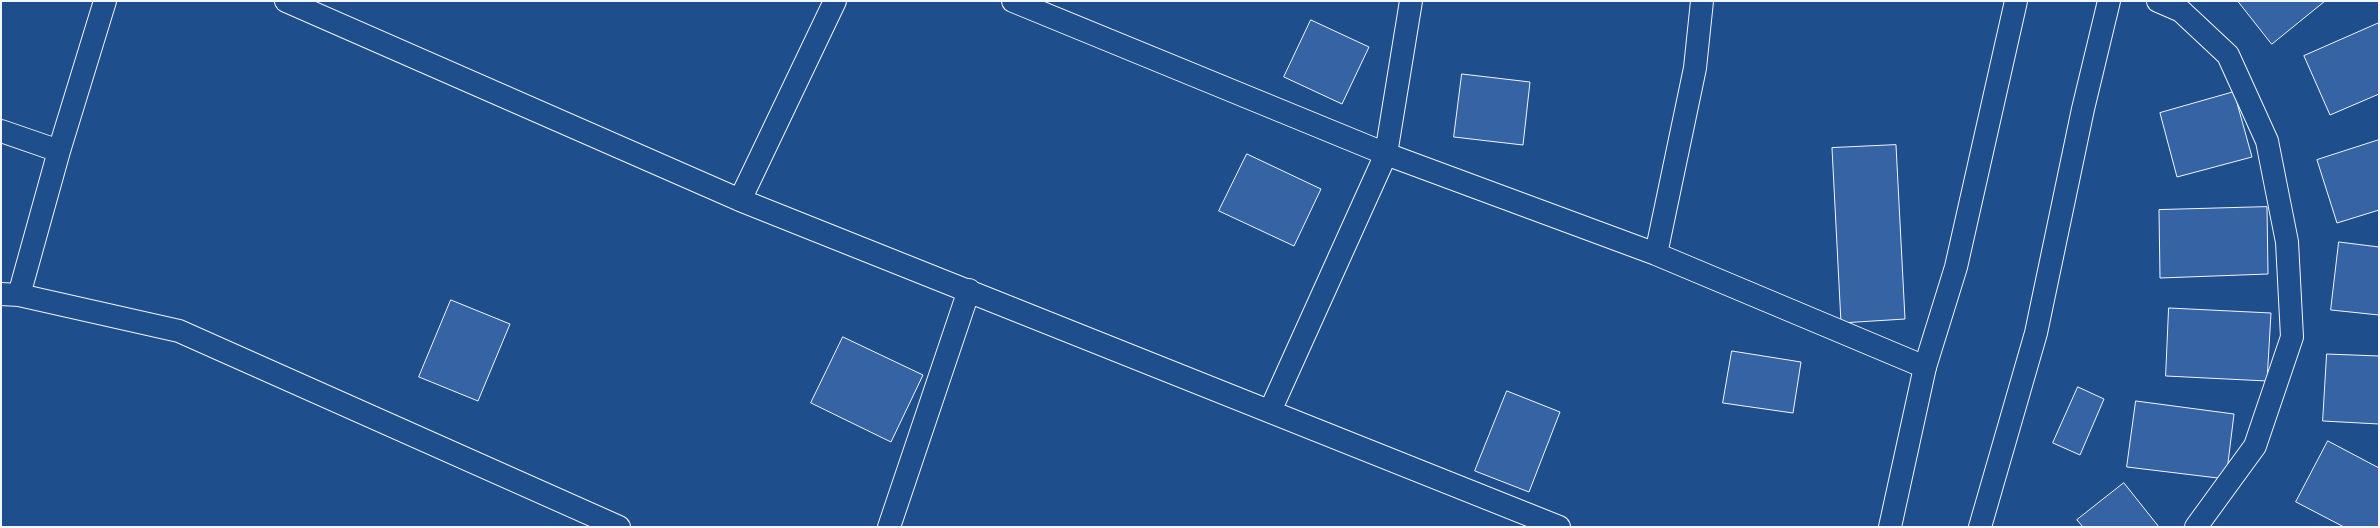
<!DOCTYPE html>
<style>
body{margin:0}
#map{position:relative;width:2380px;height:528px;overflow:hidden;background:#1f4e8c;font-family:Overpass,sans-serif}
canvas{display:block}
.frame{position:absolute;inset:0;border:2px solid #f2f6ff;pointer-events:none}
</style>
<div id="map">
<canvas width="2380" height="528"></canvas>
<div class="frame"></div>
</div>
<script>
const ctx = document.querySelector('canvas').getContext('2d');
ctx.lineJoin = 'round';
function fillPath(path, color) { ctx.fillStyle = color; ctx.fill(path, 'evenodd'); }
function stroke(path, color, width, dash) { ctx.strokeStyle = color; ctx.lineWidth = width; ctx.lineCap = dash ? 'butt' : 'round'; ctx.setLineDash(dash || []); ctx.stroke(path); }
const building = new Path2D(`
 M 2238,1 L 2325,1 L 2272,44 Z
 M 1311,20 L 1369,47 L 1342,104 L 1284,77 Z
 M 2379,23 L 2379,94 L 2330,115 L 2304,56 Z
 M 1462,74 L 1530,82 L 1523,145 L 1454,137 Z
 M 2234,92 L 2252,157 L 2177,177 L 2160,113 Z
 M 2379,140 L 2379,210 L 2337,223 L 2317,160 Z
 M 1896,145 L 1905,319 L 1841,323 L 1832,148 Z
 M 1247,154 L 1321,189 L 1294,246 L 1219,211 Z
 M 2267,207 L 2268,274 L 2160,278 L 2159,210 Z
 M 2339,242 L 2379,247 L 2379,315 L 2331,310 Z
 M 451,300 L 510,324 L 478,401 L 419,377 Z
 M 2169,308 L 2271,313 L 2267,381 L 2166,376 Z
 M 843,337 L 923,375 L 891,442 L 811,403 Z
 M 1732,351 L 1801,362 L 1793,413 L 1723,403 Z
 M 2327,354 L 2379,356 L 2379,424 L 2323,421 Z
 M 2078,387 L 2104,399 L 2080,455 L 2053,443 Z
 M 1507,391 L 1560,412 L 1529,492 L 1475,471 Z
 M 2136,401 L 2234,414 L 2226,479 L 2127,467 Z
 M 2328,441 L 2379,468 L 2379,527 L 2344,527 L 2296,502 Z
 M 2124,483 L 2159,527 L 2083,527 L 2077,520 Z`);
fillPath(building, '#3563a3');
stroke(building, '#f2f6ff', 1);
const street = new Path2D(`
 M 286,1 L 740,200 L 1559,527
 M 1013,1 L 1386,154 L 1656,254 L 1925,367
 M 2158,1 L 2181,11 L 2228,55 L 2267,141 L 2287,242 L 2292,337 L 2255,446 L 2196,527
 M 1,131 L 59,151
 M 740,200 L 835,1
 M 1656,254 L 1695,68 L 1702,1
 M 1,294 L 19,295 L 179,331 L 619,527
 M 19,295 L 59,151 L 105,1
 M 1270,411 L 1386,154 L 1411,1
 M 889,527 L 969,290`);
const secondary = new Path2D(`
 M 1890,527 L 1925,367 L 1956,267 L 2016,1
 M 1980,527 L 2036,333 L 2083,109 L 2109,1`);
stroke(street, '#f2f6ff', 24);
stroke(secondary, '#f2f6ff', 24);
stroke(street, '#1f4e8c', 22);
stroke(secondary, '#1f4e8c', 22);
</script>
